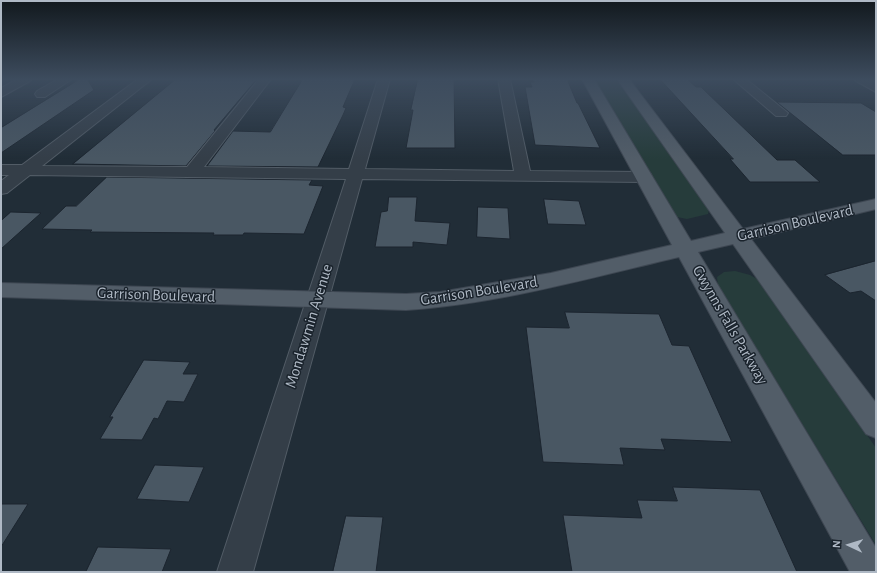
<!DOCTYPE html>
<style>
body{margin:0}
#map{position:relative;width:877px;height:573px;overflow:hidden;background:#212d37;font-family:"Alegreya Sans",sans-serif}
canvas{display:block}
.frame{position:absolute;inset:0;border:2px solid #afb9c5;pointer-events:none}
.north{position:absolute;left:829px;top:525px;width:40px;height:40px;-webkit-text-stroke:3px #1a232c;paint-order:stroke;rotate:274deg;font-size:11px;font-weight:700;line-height:16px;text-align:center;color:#afb9c5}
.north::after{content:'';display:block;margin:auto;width:14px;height:18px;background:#afb9c5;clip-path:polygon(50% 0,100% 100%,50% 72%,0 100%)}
</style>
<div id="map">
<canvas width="877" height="573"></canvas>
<div class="frame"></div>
<div class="north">N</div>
</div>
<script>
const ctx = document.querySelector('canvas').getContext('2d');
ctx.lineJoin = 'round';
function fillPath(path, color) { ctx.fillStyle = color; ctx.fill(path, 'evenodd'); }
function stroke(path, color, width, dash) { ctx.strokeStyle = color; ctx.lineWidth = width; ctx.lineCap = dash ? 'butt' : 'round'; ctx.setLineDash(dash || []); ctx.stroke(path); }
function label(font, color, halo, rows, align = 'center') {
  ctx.font = font + ' "Alegreya Sans",sans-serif'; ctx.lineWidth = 3; ctx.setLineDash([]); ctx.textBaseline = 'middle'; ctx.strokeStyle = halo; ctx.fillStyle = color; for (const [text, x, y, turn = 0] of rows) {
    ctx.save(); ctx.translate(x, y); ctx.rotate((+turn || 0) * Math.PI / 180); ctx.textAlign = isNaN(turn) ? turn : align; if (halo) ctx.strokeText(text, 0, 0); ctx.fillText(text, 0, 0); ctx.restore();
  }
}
fillPath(new Path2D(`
 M 594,79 L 617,79 L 709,210 L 708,214 L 687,219 L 677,217 Z
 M 735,271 L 750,275 L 759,280 L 876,448 L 876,545 L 718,286 L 717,277 L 724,272 Z`), '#263c3b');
const building = new Path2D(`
 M 80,79 L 87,79 L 94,90 L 1,153 L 1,128 Z
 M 303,79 L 355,79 L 343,107 L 346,108 L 343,115 L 318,167 L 207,166 L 233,131 L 270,132 Z
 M 418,79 L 454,79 L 455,148 L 406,148 L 413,110 L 411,110 Z
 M 533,79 L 567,79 L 577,103 L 578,103 L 600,148 L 535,145 L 525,87 L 532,87 L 530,82 L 534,82 Z
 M 660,79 L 687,79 L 696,87 L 701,87 L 777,160 L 795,160 L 820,182 L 750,182 L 730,159 L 733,159 Z
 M 175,80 L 256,80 L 214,130 L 215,131 L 186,166 L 73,164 Z
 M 777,102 L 861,103 L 876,112 L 876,155 L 843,155 Z
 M 107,177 L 312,180 L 309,185 L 323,186 L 304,234 L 244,233 L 243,235 L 213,235 L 214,233 L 90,232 L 92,230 L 42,229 L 66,206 L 76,206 Z
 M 389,197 L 417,197 L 415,221 L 450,223 L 447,245 L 413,242 L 413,247 L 375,247 L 381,212 L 387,211 Z
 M 544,199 L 579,201 L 586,225 L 548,224 Z
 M 478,207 L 508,208 L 510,239 L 477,237 Z
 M 11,212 L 41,213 L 1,249 L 1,221 Z
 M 876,261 L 876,301 L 861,291 L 850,293 L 825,275 Z
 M 565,312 L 659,314 L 672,345 L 689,346 L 732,442 L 661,439 L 665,450 L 620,448 L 624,465 L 543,462 L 526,327 L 569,328 Z
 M 144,360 L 190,362 L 183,374 L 198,374 L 184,402 L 167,401 L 158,419 L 154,418 L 142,440 L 100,439 L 113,417 L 110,417 Z
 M 155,465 L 204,467 L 189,502 L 137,499 Z
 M 673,487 L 760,490 L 797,572 L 572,572 L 563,515 L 642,518 L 637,500 L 677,501 Z
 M 1,504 L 28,504 L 1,547 Z
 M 346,516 L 383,517 L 376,572 L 333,572 Z
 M 98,547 L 171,549 L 162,572 L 86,572 Z`);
fillPath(building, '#495763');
stroke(building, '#1c252f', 1);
const minor = new Path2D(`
 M 17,79 L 32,79 L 30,81 L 1,97 L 1,88 Z
 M 58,79 L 72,79 L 45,97 L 37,97 L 35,94 L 37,91 Z
 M 138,79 L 152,79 L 42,166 L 187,167 L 259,79 L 271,79 L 204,167 L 349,169 L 378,79 L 390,79 L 365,169 L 514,171 L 498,79 L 510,79 L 530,171 L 644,172 L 650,173 L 652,177 L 650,181 L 644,182 L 362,179 L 253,572 L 217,572 L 346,179 L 30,175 L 7,193 L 1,194 L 1,181 L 9,175 L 1,175 L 1,165 L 22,165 Z
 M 733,79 L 746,79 L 788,113 L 786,116 L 776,116 Z
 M 854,79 L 869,79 L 876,83 L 876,92 L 856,81 Z`);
const major = new Path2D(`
 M 582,79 L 594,79 L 691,241 L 725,233 L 617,79 L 629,79 L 743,229 L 876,199 L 876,209 L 751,239 L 876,403 L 876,438 L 866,434 L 733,244 L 698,252 L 876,548 L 876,572 L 850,572 L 679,257 C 589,278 498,304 406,310 L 1,297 L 1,283 L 406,294 L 440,292 L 551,273 L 672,245 Z`);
stroke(minor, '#525c66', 2);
stroke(major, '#3e4752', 2);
fillPath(minor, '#343e48');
fillPath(major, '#525d68');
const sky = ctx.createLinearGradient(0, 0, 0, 159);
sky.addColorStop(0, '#12191e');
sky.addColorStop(0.5, '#3d4c5e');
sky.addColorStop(1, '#3d4c5e00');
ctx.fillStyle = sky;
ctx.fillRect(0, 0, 877, 159);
label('16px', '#afb9c5', '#1a232c', [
 ["Garrison Boulevard",795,223,-13],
 ["Garrison Boulevard",479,291,-9],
 ["Garrison Boulevard",156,295,2],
 ["Gwynns Falls Parkway",730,325,60],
 ["Mondawmin Avenue",309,326,-73]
]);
</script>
